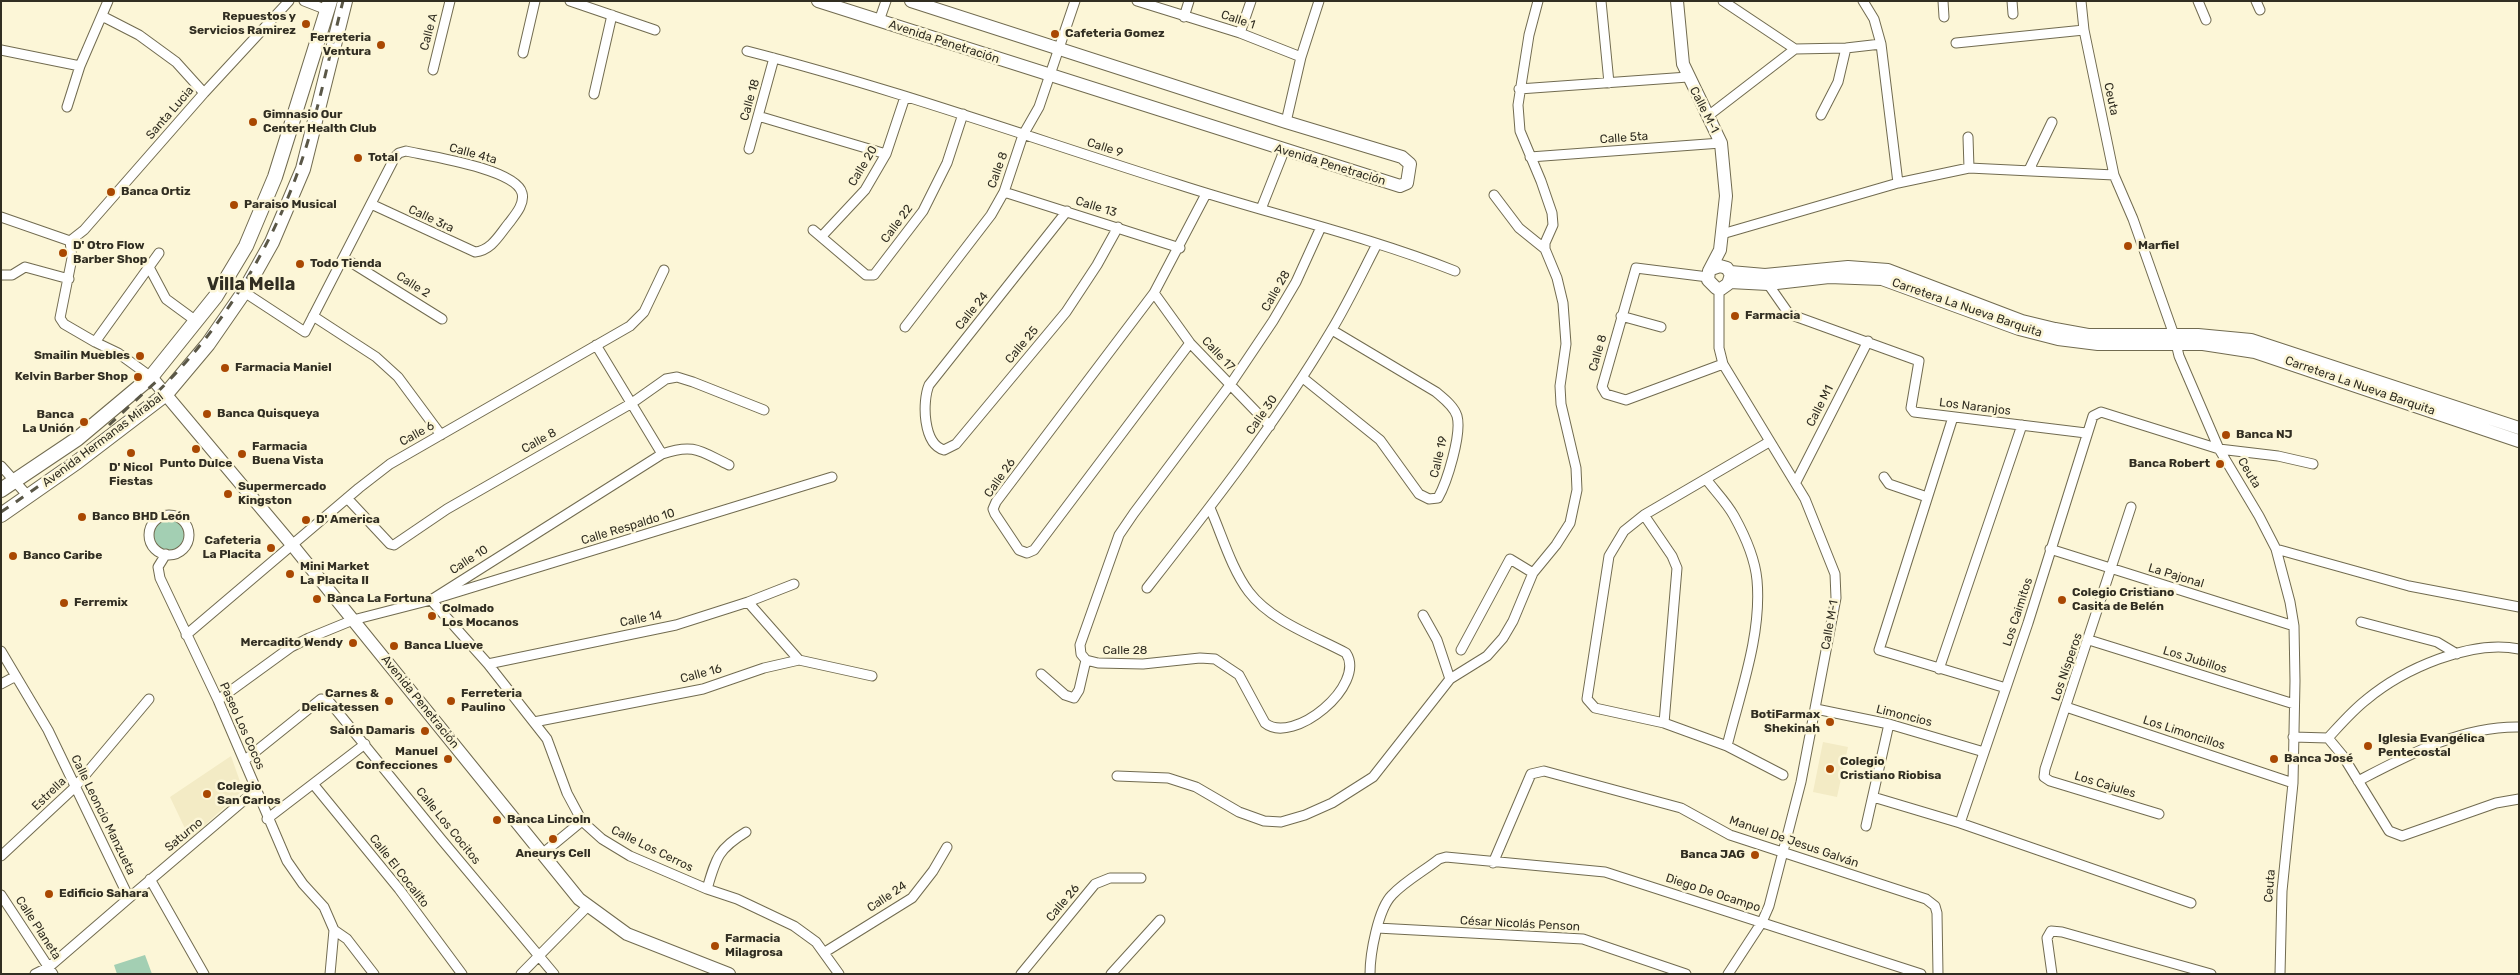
<!DOCTYPE html>
<meta charset="utf-8">
<style>
body{margin:0}
#map{position:relative;width:2520px;height:975px;overflow:hidden;background:#fcf6d7;font-family:Rubik,sans-serif}
canvas{display:block}
.frame{position:absolute;inset:0;border:2px solid #312e22;pointer-events:none}
</style>
<div id="map">
<canvas width="2520" height="975"></canvas>
<div class="frame"></div>
</div>
<script>
const ctx = document.querySelector('canvas').getContext('2d');
ctx.lineJoin = 'round';
function fillPath(path, color) { ctx.fillStyle = color; ctx.fill(path, 'evenodd'); }
function stroke(path, color, width, dash) { ctx.strokeStyle = color; ctx.lineWidth = width; ctx.lineCap = dash ? 'butt' : 'round'; ctx.setLineDash(dash || []); ctx.stroke(path); }
function label(font, color, halo, rows, align = 'center') {
  ctx.font = font + ' Rubik,sans-serif'; ctx.lineWidth = 5; ctx.setLineDash([]); ctx.textBaseline = 'middle'; ctx.strokeStyle = halo; ctx.fillStyle = color; for (const [text, x, y, turn = 0] of rows) {
    ctx.save(); ctx.translate(x, y); ctx.rotate((+turn || 0) * Math.PI / 180); ctx.textAlign = isNaN(turn) ? turn : align; if (halo) ctx.strokeText(text, 0, 0); ctx.fillText(text, 0, 0); ctx.restore();
  }
}
fillPath(new Path2D(`
 M 1823,742 L 1848,747 L 1837,797 L 1813,792 Z
 M 231,756 L 243,790 L 190,839 L 170,797 Z`), '#f3ebc5');
fillPath(new Path2D(`
 M153 535a17 17 0 1 1 34 0a17 17 0 1 1-34 0Z
 M 145,955 L 152,974 L 117,974 L 114,965 Z`), '#a3cfb3');
const street = new Path2D(`
 M 304,1 L 327,10
 M 570,1 L 655,30
 M 1137,1 L 1240,33 L 1301,57
 M 1601,1 L 1609,83
 M 1723,1 L 1795,49 L 1846,48 L 1881,44
 M 1863,1 L 1874,19 L 1881,44 L 1898,183
 M 1943,1 L 1944,17
 M 2012,1 L 2013,14
 M 2081,1 L 2084,30 L 2114,175 L 2133,219 L 2174,335 L 2179,356 L 2219,449 L 2259,516 L 2276,549 L 2290,602 L 2294,626 L 2295,681 L 2293,783 L 2282,891 L 2280,974
 M 2198,1 L 2206,20
 M 2256,1 L 2260,10
 M 102,16 L 139,35 L 176,62 L 204,93
 M 1184,17 L 1189,1
 M 879,21 L 886,1
 M 1240,33 L 1251,1
 M 1956,43 L 2084,30
 M 1,50 L 80,66
 M 747,51 C 892,88 1034,139 1177,184 C 1269,214 1364,235 1455,271
 M 523,53 L 535,1
 M 433,70 L 450,1
 M 1519,89 L 1688,77
 M 594,94 L 612,15
 M 67,107 L 80,66 L 108,1
 M 1821,115 L 1838,82 L 1846,48
 M 758,116 L 886,154
 M 1708,116 L 1795,49
 M 1286,122 L 1301,57 L 1319,1
 M 1968,137 L 1969,168
 M 749,149 L 774,58
 M 1530,157 L 1721,143
 M 2029,170 L 2052,122
 M 1004,192 L 1180,248
 M 1494,195 L 1519,228 L 1545,249
 M 1261,209 L 1284,151
 M 1067,211 L 929,385 C 922,402 923,444 944,450 L 956,444 L 1066,312 L 1097,265 L 1118,227
 M 1,217 L 70,241
 M 813,230 L 866,275 L 874,275 L 923,211 L 947,163 L 963,114
 M 1722,234 L 1898,183 L 1969,168 L 2114,175
 M 822,236 L 865,190 L 886,154 L 905,97
 M 70,241 L 84,230 L 204,93 L 289,1
 M 70,241 L 72,258 L 60,318 L 64,324 L 95,342 L 159,253
 M 344,258 L 442,319
 M 149,267 L 166,299 L 196,321
 M 1,275 L 12,275 L 25,267 L 69,279
 M 1708,277 L 1636,268 L 1602,387 L 1606,394 L 1626,400 L 1723,364
 M 1768,284 L 1789,314 L 1919,361 L 1911,408 L 1914,412 L 2086,433
 M 1719,289 L 1719,348 L 1723,364 L 1805,499 L 1835,574 L 1836,598 L 1801,782 L 1769,906 L 1762,922 L 1728,974
 M 244,292 L 305,332 L 395,157 L 399,153 L 406,151 C 429,156 516,169 522,193 C 525,204 515,215 509,223 C 499,235 492,250 475,252 L 371,204
 M 1154,293 L 1190,343 L 1270,426
 M 313,316 L 376,357 L 398,377 L 441,435
 M 1621,316 L 1661,327
 M 905,327 L 991,215 L 1004,192 L 1023,135 L 1039,107 L 1075,1
 M 95,342 L 118,353 L 151,377
 M 1190,343 L 1034,550 L 1027,553 L 1019,550 L 995,514 L 993,509 L 996,502 L 1154,293 L 1206,194
 M 596,345 L 662,454
 M 1303,378 L 1380,440 L 1419,494 L 1429,499 L 1438,498 C 1447,482 1462,434 1457,416 C 1454,406 1443,398 1436,392 L 1332,330
 M 1953,417 L 1879,650 L 2006,688
 M 1769,442 L 1644,515 L 1624,531 L 1609,556 L 1587,699 L 1595,708 L 1664,723 L 1727,746 L 1783,775
 M 1,466 L 28,496
 M 832,477 L 431,600 L 488,664 L 547,739 L 567,793 L 582,821 L 602,839 L 630,856 L 707,889 L 737,899 L 794,926 L 816,942 L 839,974
 M 1884,477 L 1889,484 L 1927,497
 M 1706,479 C 1715,491 1727,503 1734,516 C 1744,534 1755,559 1757,580 C 1762,635 1740,693 1727,746
 M 1796,482 L 1868,341
 M 347,498 L 390,544 L 394,545 L 447,509 L 632,403 L 666,379 L 677,377 L 693,382 L 764,410
 M 2131,507 L 2045,769 L 2044,777 L 2050,781 L 2159,814
 M 1210,508 C 1222,535 1231,568 1249,592 C 1271,621 1314,636 1346,653 C 1367,685 1293,746 1265,723 L 1239,675 L 1215,659 L 1200,658 L 1143,664 L 1098,663 L 1086,660 L 1081,654 L 1080,645 L 1119,535 L 1134,513 L 1230,385 L 1273,321 L 1296,282 L 1321,227
 M 1644,515 L 1672,556 L 1677,568 L 1664,723
 M149 535a20 20 0 1 1 40 0a20 20 0 1 1-40 0Z
 M 2050,549 L 2294,626
 M 2276,549 L 2409,586 L 2519,607
 M 166,554 L 158,567 L 160,578 L 218,700 L 287,861 L 303,884 L 324,907 L 334,930 L 347,939 L 374,974
 M 1147,588 C 1212,505 1277,422 1331,331 C 1348,303 1362,273 1377,244
 M 748,602 L 799,660
 M 1423,615 L 1437,640 L 1450,679
 M 2361,622 L 2437,642 L 2457,654
 M 186,635 L 359,488 L 390,464 L 630,326 L 644,312 L 664,270
 M 2089,640 L 2294,704
 M 1461,650 L 1510,559 L 1533,573
 M 1,651 L 48,730 L 129,898 L 256,790
 M 488,664 L 676,625 L 748,602 L 794,584
 M 1939,669 L 2022,425
 M 1041,674 L 1065,695 L 1074,698 L 1079,690 L 1086,660
 M 1,684 L 16,676
 M 218,700 L 291,647 L 309,638 L 353,620 L 431,600 L 662,454 C 694,443 700,451 729,465
 M 2066,707 L 2293,783
 M 1816,709 L 1889,724 L 1984,752
 M 534,722 L 703,689 L 764,668 L 799,660 L 872,676
 M 2293,737 L 2328,738 C 2340,725 2352,711 2366,700 C 2403,669 2471,639 2519,649
 M 2328,738 L 2343,756 L 2389,831 L 2402,836 L 2496,803 L 2519,799
 M 245,760 L 321,699 L 328,700 L 441,839 L 554,974
 M 1117,776 L 1168,778 L 1196,787 L 1239,812 L 1264,821 L 1281,822 L 1305,815 L 1332,803 L 1373,777 L 1450,679 L 1487,656 L 1503,638 L 1513,621 L 1533,573 L 1556,545 L 1570,523 L 1577,490 L 1576,468 L 1561,404 L 1560,386 L 1566,344 L 1563,303 L 1557,278 L 1545,249 L 1545,243 L 1553,225 L 1552,213 L 1541,181 L 1520,131 L 1518,105 L 1529,35 L 1538,1
 M 2358,781 C 2408,755 2461,726 2519,727
 M 314,785 L 399,889 L 462,974
 M 1873,797 L 1960,823 L 2191,903
 M 267,819 L 365,744
 M 1960,823 L 2028,623 L 2093,416 L 2101,412 L 2219,449 L 2278,456 L 2313,464
 M 1866,826 L 1889,724
 M 542,854 L 582,821
 M 1,856 L 75,787 L 149,699
 M 1493,863 L 1531,774 L 1544,771 L 1681,808 L 1730,835 L 1926,899 L 1935,906 L 1937,913 L 1938,974
 M 150,879 L 204,974
 M 707,889 C 716,858 718,849 746,832
 M 1,895 L 53,974
 M 1377,928 L 1583,939 L 1686,974
 M 825,952 L 912,898 L 933,871 L 947,847
 M 35,974 L 49,967 L 129,898
 M 330,974 L 334,930
 M 521,974 L 587,907
 M 1021,974 L 1095,884 L 1110,878 L 1141,878
 M 1111,974 L 1160,920
 M 1370,974 C 1370,954 1378,909 1392,895 C 1405,881 1424,871 1439,859 L 1446,857 L 1605,872 L 1921,974
 M 2052,974 L 2047,938 L 2051,931 L 2062,932 L 2211,974`);
const secondary = new Path2D(`
 M 818,1 L 1400,186 L 1407,183 L 1410,164 L 1402,157 L 1286,122 L 911,1
 M 1677,1 L 1683,64 L 1721,143 L 1726,196 L 1720,250 L 1709,271 L 1708,280 L 1716,288 L 1721,289 L 1728,284 L 1731,275 L 1727,268 L 1720,266 L 1711,269
 M 1730,272 L 1765,275 L 1848,267 L 1888,270 L 2022,321 L 2055,329 L 2088,335 L 2198,335 L 2251,340 L 2519,428
 M 1730,282 L 1768,284 L 1829,277 L 1882,279 L 2019,329 L 2058,339 L 2098,344 L 2203,344 L 2255,352 L 2519,441
 M 151,377 L 293,546 L 579,899 L 627,934 L 729,974`);
const primary = new Path2D(`
 M 1,490 L 77,439 L 151,377 L 216,296 L 246,246 L 275,177 L 330,1
 M 1,515 L 77,462 L 166,394 L 208,344 L 244,292 L 272,242 L 303,169 L 345,1`);
stroke(street, '#716b50', 11);
stroke(secondary, '#716b50', 14);
stroke(primary, '#716b50', 16);
stroke(street, '#fff', 9);
stroke(secondary, '#fff', 12);
stroke(primary, '#fff', 14);
stroke(new Path2D(`
 M 109,425 L 160,378
 M 1,512 C 44,483 87,452 126,420 C 202,358 262,269 296,177 C 317,120 328,60 343,1`), '#5a5747', 3, [9, 9]);
for (const [x, y, r, color] of [
 [306,24,5,"#a94802"],
 [1055,34,5,"#a94802"],
 [381,45,5,"#a94802"],
 [253,122,5,"#a94802"],
 [358,158,5,"#a94802"],
 [111,192,5,"#a94802"],
 [234,205,5,"#a94802"],
 [2128,246,5,"#a94802"],
 [63,253,5,"#a94802"],
 [300,264,5,"#a94802"],
 [1735,316,5,"#a94802"],
 [140,356,5,"#a94802"],
 [225,368,5,"#a94802"],
 [138,377,5,"#a94802"],
 [207,414,5,"#a94802"],
 [84,422,5,"#a94802"],
 [2226,435,5,"#a94802"],
 [196,449,5,"#a94802"],
 [131,453,5,"#a94802"],
 [242,454,5,"#a94802"],
 [2220,464,5,"#a94802"],
 [228,494,5,"#a94802"],
 [82,517,5,"#a94802"],
 [306,520,5,"#a94802"],
 [271,548,5,"#a94802"],
 [13,556,5,"#a94802"],
 [290,574,5,"#a94802"],
 [317,599,5,"#a94802"],
 [2062,600,5,"#a94802"],
 [64,603,5,"#a94802"],
 [432,616,5,"#a94802"],
 [353,643,5,"#a94802"],
 [394,646,5,"#a94802"],
 [389,701,5,"#a94802"],
 [451,701,5,"#a94802"],
 [1830,722,5,"#a94802"],
 [425,731,5,"#a94802"],
 [2368,746,5,"#a94802"],
 [448,759,5,"#a94802"],
 [2274,759,5,"#a94802"],
 [1830,769,5,"#a94802"],
 [207,794,5,"#a94802"],
 [497,820,5,"#a94802"],
 [553,839,5,"#a94802"],
 [1755,855,5,"#a94802"],
 [49,894,5,"#a94802"],
 [715,946,5,"#a94802"]
]) { const dot = new Path2D(); dot.arc(x, y, r, 0, 2 * Math.PI); ctx.fillStyle = color; ctx.fill(dot); stroke(dot, '#fcf6d7', 2); }
label('bold 12px', '#312e22', '#fcf6d7', [
 ["Repuestos y",296,17,"right"],
 ["Servicios Ramirez",296,31,"right"],
 ["Cafeteria Gomez",1065,34],
 ["Ferreteria",371,38,"right"],
 ["Ventura",371,52,"right"],
 ["Gimnasio Our",263,115],
 ["Center Health Club",263,129],
 ["Total",368,158],
 ["Banca Ortiz",121,192],
 ["Paraiso Musical",244,205],
 ["D' Otro Flow",73,246],
 ["Barber Shop",73,260],
 ["Marfiel",2138,246],
 ["Todo Tienda",310,264],
 ["Farmacia",1745,316],
 ["Smailin Muebles",130,356,"right"],
 ["Farmacia Maniel",235,368],
 ["Kelvin Barber Shop",128,377,"right"],
 ["Banca Quisqueya",217,414],
 ["Banca",74,415,"right"],
 ["La Unión",74,429,"right"],
 ["Banca NJ",2236,435],
 ["Farmacia",252,447],
 ["Buena Vista",252,461],
 ["Punto Dulce",196,464,"center"],
 ["Banca Robert",2210,464,"right"],
 ["D' Nicol",131,468,"center"],
 ["Fiestas",131,482,"center"],
 ["Supermercado",238,487],
 ["Kingston",238,501],
 ["Banco BHD León",92,517],
 ["D' America",316,520],
 ["Cafeteria",261,541,"right"],
 ["La Placita",261,555,"right"],
 ["Banco Caribe",23,556],
 ["Mini Market",300,567],
 ["La Placita II",300,581],
 ["Colegio Cristiano",2072,593],
 ["Casita de Belén",2072,607],
 ["Banca La Fortuna",327,599],
 ["Ferremix",74,603],
 ["Colmado",442,609],
 ["Los Mocanos",442,623],
 ["Mercadito Wendy",343,643,"right"],
 ["Banca Llueve",404,646],
 ["Carnes &",379,694,"right"],
 ["Delicatessen",379,708,"right"],
 ["Ferreteria",461,694],
 ["Paulino",461,708],
 ["BotiFarmax",1820,715,"right"],
 ["Shekinah",1820,729,"right"],
 ["Salón Damaris",415,731,"right"],
 ["Iglesia Evangélica",2378,739],
 ["Pentecostal",2378,753],
 ["Manuel",438,752,"right"],
 ["Confecciones",438,766,"right"],
 ["Banca José",2284,759],
 ["Colegio",1840,762],
 ["Cristiano Riobisa",1840,776],
 ["Colegio",217,787],
 ["San Carlos",217,801],
 ["Banca Lincoln",507,820],
 ["Aneurys Cell",553,854,"center"],
 ["Banca JAG",1745,855,"right"],
 ["Edificio Sahara",59,894],
 ["Farmacia",725,939],
 ["Milagrosa",725,953]
], 'left');
label('12px', '#312e22', '#fcf6d7', [
 ["Calle 1",1238,20,18],
 ["Calle A",429,32,-75],
 ["Avenida Penetración",944,42,18],
 ["Ceuta",2111,99,78],
 ["Calle 18",750,100,-74],
 ["Calle M-1",1704,110,63],
 ["Santa Lucia",170,113,-49],
 ["Calle 5ta",1624,138,-4],
 ["Calle 9",1105,148,18],
 ["Calle 4ta",473,154,15],
 ["Avenida Penetración",1330,165,17],
 ["Calle 20",863,166,-59],
 ["Calle 8",998,170,-70],
 ["Calle 13",1096,207,17],
 ["Calle 3ra",431,219,25],
 ["Calle 22",897,224,-53],
 ["Calle 2",413,285,32],
 ["Calle 28",1276,291,-60],
 ["Carretera La Nueva Barquita",1967,308,19],
 ["Calle 24",972,311,-51],
 ["Calle 25",1022,345,-50],
 ["Calle 8",1598,353,-74],
 ["Calle 17",1218,354,47],
 ["Carretera La Nueva Barquita",2360,386,19],
 ["Calle M1",1820,406,-63],
 ["Los Naranjos",1975,407,7],
 ["Calle 30",1262,415,-55],
 ["Calle 6",417,434,-29],
 ["Avenida Hermanas Mirabal",103,440,-37],
 ["Calle 8",539,441,-29],
 ["Calle 19",1439,457,-77],
 ["Ceuta",2249,473,59],
 ["Calle 26",1000,478,-55],
 ["Calle Respaldo 10",628,527,-17],
 ["Calle 10",469,560,-33],
 ["La Pajonal",2176,576,17],
 ["Los Caimitos",2018,612,-72],
 ["Calle 14",641,619,-11],
 ["Calle M-1",1830,625,-80],
 ["Calle 28",1125,651],
 ["Los Jubillos",2195,660,17],
 ["Los Nísperos",2067,667,-71],
 ["Calle 16",701,674,-15],
 ["Avenida Penetración",420,702,51],
 ["Limoncios",1904,716,14],
 ["Paseo Los Cocos",242,726,66],
 ["Los Limoncillos",2184,733,18],
 ["Los Cajules",2105,785,17],
 ["Estrella",49,794,-44],
 ["Calle Leoncio Manzueta",103,815,64],
 ["Calle Los Cocitos",448,826,51],
 ["Saturno",184,835,-40],
 ["Manuel De Jesus Galván",1794,842,19],
 ["Calle Los Cerros",652,849,26],
 ["Calle El Cocalito",399,871,52],
 ["Ceuta",2270,886,-85],
 ["Diego De Ocampo",1713,893,18],
 ["Calle 24",887,897,-34],
 ["Calle 26",1063,903,-50],
 ["César Nicolás Penson",1520,924,3],
 ["Calle Planeta",38,928,57]
]);
label('bold 18px', '#312e22', '#fcf6d7', [
 ["Villa Mella",251,285]
]);
</script>
